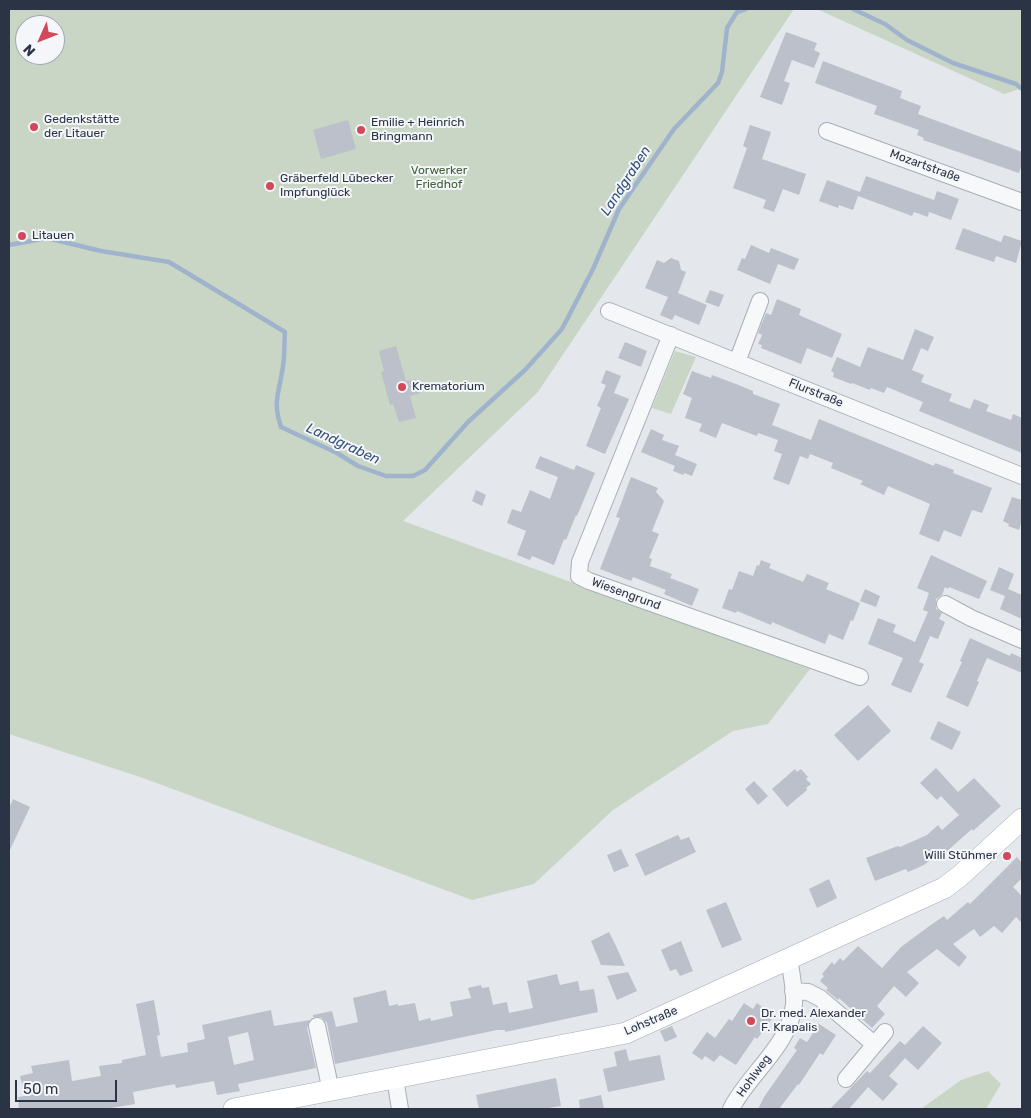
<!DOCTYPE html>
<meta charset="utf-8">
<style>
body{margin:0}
#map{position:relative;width:1031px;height:1118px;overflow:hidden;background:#e4e7ec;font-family:Rubik,sans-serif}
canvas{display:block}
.frame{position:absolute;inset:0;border:10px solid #2b3445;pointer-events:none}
.north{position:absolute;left:15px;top:15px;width:50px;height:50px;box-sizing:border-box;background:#f4f6f9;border:1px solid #a4a8b1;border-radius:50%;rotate:226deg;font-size:14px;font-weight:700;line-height:20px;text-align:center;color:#2b3445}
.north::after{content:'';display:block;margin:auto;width:18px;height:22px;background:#d1495b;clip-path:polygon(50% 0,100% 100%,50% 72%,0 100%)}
.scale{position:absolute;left:15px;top:1080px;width:102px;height:22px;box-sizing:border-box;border:2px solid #2b3445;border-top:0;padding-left:6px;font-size:15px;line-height:18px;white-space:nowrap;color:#2b3445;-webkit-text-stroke:4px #f4f6f9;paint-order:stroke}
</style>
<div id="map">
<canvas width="1031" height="1118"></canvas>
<div class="frame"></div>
<div class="north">N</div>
<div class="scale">50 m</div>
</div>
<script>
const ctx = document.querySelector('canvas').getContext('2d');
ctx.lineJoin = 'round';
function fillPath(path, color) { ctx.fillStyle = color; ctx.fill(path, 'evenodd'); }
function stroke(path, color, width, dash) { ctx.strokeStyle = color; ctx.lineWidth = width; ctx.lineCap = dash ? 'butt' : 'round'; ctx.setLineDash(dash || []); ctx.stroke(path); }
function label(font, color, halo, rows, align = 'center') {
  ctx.font = font + ' Rubik,sans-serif'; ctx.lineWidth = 4; ctx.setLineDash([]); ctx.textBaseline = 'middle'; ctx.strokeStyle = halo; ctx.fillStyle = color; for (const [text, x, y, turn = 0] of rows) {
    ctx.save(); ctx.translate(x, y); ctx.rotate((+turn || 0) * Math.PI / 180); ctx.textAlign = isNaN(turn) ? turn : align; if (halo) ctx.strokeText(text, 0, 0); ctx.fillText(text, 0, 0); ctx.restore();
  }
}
fillPath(new Path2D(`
 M 9,9 L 794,9 L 538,392 L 403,521 L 810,669 L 768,724 L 733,731 L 613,810 L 534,884 L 472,900 L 143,778 L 9,734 ZM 25,25 L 55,25 L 55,55 L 25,55 Z
 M 817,9 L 1022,9 L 1022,88 L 1004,94 Z
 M 675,351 L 696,357 L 671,414 L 652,408 Z
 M 988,1071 L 1001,1084 L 986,1109 L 921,1109 L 961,1080 Z`), '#c9d6c5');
stroke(new Path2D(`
 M 853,9 L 885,24 L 907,40 L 953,63 L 1016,84 L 1022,89
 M 9,245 L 47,238 L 101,251 L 169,262 L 285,332 C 284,345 285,360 282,372 C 278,397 273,402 281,427 L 337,453 L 358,466 L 386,476 L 413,476 L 425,470 L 468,422 L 525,370 L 562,329 L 593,269 L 619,209 L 674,129 L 718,83 L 722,72 L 727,28 L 737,12 L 746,9`), '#9fb4cc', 4.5);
fillPath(new Path2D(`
 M 786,32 L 817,43 L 814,50 L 820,53 L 814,68 L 792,60 L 784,81 L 790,83 L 782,105 L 760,97 Z
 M 823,61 L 902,91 L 900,98 L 921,106 L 918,114 L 1022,152 L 1022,164 L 1019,173 L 923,140 L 924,138 L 917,135 L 919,130 L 874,114 L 877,106 L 815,83 Z
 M 348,120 L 356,149 L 321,159 L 313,130 Z
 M 750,125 L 771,132 L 762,159 L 806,174 L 799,195 L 783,189 L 774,212 L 763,208 L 766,200 L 733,188 L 747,148 L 743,146 Z
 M 866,176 L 934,200 L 937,191 L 959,199 L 951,220 L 929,212 L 928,217 L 914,212 L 912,216 L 858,196 L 853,210 L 839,205 L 838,208 L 819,201 L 827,180 L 860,192 Z
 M 963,228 L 1001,242 L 1004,235 L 1022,241 L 1016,263 L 996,256 L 994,262 L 955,249 Z
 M 751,245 L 769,253 L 771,248 L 799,259 L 794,270 L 778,264 L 770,284 L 737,270 L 742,258 L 745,259 Z
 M 671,258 L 679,261 L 681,270 L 686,272 L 678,293 L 707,305 L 699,325 L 675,315 L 672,320 L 660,315 L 668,297 L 645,288 L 657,260 L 664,263 Z
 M 710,290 L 724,295 L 719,307 L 705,302 Z
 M 777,299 L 801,309 L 799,315 L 842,334 L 832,358 L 807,348 L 801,364 L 761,348 L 762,345 L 758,344 L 762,335 L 758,333 L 766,313 L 771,315 Z
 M 915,329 L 934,337 L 928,351 L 921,348 L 912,370 L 924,375 L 921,382 L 952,394 L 949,401 L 970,409 L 974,399 L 989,405 L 986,411 L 1011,420 L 1013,414 L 1022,418 L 1022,453 L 919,411 L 923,402 L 887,387 L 884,393 L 871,388 L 870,390 L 852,383 L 851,384 L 833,377 L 834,373 L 831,371 L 837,357 L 860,367 L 868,347 L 903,360 Z
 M 625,342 L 647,351 L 641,367 L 618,358 Z
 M 396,346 L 406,381 L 416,379 L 420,393 L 410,396 L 416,418 L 399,422 L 393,404 L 390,405 L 381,372 L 384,371 L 379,351 Z
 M 606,370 L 621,376 L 614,393 L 629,399 L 605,454 L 586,446 L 601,408 L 597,406 L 606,385 L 601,383 Z
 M 692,371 L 711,378 L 712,375 L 736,384 L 753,391 L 753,394 L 780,404 L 772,425 L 811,440 L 819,419 L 934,466 L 935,463 L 954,470 L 953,473 L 992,488 L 982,513 L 972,510 L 961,537 L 944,530 L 939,542 L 919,534 L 930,504 L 888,486 L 884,495 L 860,484 L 863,481 L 831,468 L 833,463 L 810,454 L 808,459 L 800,456 L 789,485 L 773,479 L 782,454 L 774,451 L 778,440 L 758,433 L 757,436 L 722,423 L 716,438 L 699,431 L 702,424 L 685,418 L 692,398 L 683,394 Z
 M 651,429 L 664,435 L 662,440 L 679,446 L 675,455 L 697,464 L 692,476 L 684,473 L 683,475 L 673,471 L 675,466 L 641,452 Z
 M 540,456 L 574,470 L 576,465 L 595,473 L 577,516 L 576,515 L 566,540 L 564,539 L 554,565 L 532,556 L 530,560 L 517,555 L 526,531 L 507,523 L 512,509 L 521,512 L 530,490 L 550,499 L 558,477 L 535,468 Z
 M 631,477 L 658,488 L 656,492 L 664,501 L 652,531 L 659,534 L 649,558 L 652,559 L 650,566 L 672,574 L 670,578 L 699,589 L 692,606 L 664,594 L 666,590 L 633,577 L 631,581 L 600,569 L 620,518 L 616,517 Z
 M 476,490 L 486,495 L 482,506 L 472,501 Z
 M 1012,497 L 1022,500 L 1022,521 L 1019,530 L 1008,526 L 1009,524 L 1003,521 Z
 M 931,555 L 987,581 L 979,599 L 949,587 L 948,589 L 945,587 L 942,595 L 936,599 L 936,609 L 942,613 L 939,619 L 945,622 L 938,639 L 930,636 L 919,662 L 924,664 L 911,693 L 891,685 L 903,658 L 868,644 L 878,618 L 896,625 L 893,632 L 915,642 L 928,612 L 923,610 L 929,593 L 917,588 Z
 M 761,560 L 771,564 L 769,568 L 803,582 L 807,574 L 829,583 L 826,589 L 860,603 L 853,621 L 851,620 L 843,640 L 829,634 L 825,644 L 772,622 L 771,625 L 737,611 L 736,613 L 722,608 L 729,589 L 732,590 L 739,571 L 753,576 L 757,565 L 759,566 Z
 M 999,567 L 1014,574 L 1008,589 L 1022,595 L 1022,619 L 1000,609 L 1005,596 L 990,590 Z
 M 865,589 L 880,596 L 876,607 L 860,601 Z
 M 970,638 L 1010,656 L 1011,653 L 1022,658 L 1022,673 L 987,658 L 977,681 L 979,682 L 968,707 L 946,697 L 962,662 L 960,661 Z
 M 868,705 L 891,731 L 858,761 L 834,735 Z
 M 938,721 L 961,732 L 952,750 L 930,739 Z
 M 936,768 L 958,792 L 974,778 L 1001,806 L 973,831 L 972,829 L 946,852 L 943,849 L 924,865 L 908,872 L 906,869 L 875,881 L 866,858 L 898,846 L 900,847 L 927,835 L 938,825 L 942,830 L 959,815 L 941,796 L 937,800 L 920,783 Z
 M 795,769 L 797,772 L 801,769 L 808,777 L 806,779 L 811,784 L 806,788 L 807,790 L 787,807 L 772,789 Z
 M 754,781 L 768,796 L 758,805 L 745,789 Z
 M 13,799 L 30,807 L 9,852 L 9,808 Z
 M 678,835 L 681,840 L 689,837 L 696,852 L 645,876 L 635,854 Z
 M 621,849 L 629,866 L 614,872 L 607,855 Z
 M 1017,857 L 1022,863 L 1022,878 L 1013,887 L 1022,896 L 1022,923 L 1016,917 L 1002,933 L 994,926 L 980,937 L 974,929 L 953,944 L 967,957 L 959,967 L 937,949 L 907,972 L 919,983 L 906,997 L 894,986 L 877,1006 L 885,1014 L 872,1028 L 839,998 L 838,1000 L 826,990 L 828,988 L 820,981 L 824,976 L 822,974 L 832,962 L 834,965 L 840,958 L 843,961 L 858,946 L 882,968 L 901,947 L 928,927 L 944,916 L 947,920 L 968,902 L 970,904 Z
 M 829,879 L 837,898 L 817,908 L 809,889 Z
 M 726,902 L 742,940 L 722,948 L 706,910 Z
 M 609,932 L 616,946 L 625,966 L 601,965 L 591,941 Z
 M 681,941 L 693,971 L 680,976 L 676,969 L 670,971 L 661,950 Z
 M 628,972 L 637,991 L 617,1000 L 607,976 Z
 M 557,974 L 560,985 L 578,981 L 580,991 L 594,989 L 598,1012 L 505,1032 L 505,1030 L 497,1030 L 335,1064 L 327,1023 L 321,1017 L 313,1017 L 313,1015 L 332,1011 L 336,1027 L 358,1022 L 353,998 L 386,990 L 389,1006 L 398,1004 L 398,1006 L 415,1003 L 419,1021 L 430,1018 L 431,1021 L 453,1016 L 450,1002 L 471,998 L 468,988 L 481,985 L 482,988 L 489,987 L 493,1005 L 507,1002 L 509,1013 L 533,1008 L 527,981 Z
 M 154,1000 L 160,1035 L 157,1036 L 161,1057 L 188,1052 L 187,1043 L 205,1039 L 202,1025 L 271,1010 L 274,1026 L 310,1020 L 307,1028 L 316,1068 L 238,1084 L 240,1091 L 217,1095 L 214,1081 L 176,1088 L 175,1084 L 133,1092 L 135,1104 L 105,1109 L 19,1109 L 18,1097 L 25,1096 L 20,1076 L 33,1073 L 31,1066 L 69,1060 L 72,1081 L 101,1076 L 99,1066 L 122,1063 L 122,1060 L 146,1055 L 136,1004 ZM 248,1032 L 254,1060 L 234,1065 L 228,1037 Z
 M 744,1003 L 753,1009 L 757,1003 L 774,1016 L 757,1039 L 755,1037 L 736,1065 L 720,1055 L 714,1062 L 705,1056 L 702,1060 L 692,1053 L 707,1032 L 715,1038 L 729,1019 L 732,1021 Z
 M 819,1024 L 836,1035 L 823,1055 L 820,1053 L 799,1085 L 798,1084 L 779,1109 L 758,1109 L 764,1097 L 797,1050 L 794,1048 L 800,1038 L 807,1042 Z
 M 672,1026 L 677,1037 L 665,1042 L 660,1031 Z
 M 923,1026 L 942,1043 L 918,1070 L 905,1058 L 889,1076 L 898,1084 L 883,1101 L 868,1087 L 849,1109 L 830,1109 L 867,1071 L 870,1073 L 900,1041 L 905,1045 Z
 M 626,1049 L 629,1061 L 660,1055 L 665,1080 L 608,1092 L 603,1069 L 617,1066 L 614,1052 Z
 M 556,1078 L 561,1106 L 542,1109 L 479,1109 L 476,1095 Z
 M 601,1095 L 604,1109 L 580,1109 L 579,1100 Z`), '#bbc0ca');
const minor = new Path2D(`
 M 827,131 L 1022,202
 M 609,311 L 1022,476
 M 671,335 L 580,562 L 579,576 L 589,581 L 860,677
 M 737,362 L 760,301
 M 945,604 L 971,618 L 1022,640
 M 793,991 L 808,992 L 820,998 L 874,1044
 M 317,1026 L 331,1091
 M 395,1078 L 400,1109
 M 846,1079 L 885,1032
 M 731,1109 C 749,1073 790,1046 794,1004 C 795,989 791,972 789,958`);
const major = new Path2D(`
 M 234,1109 L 626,1033 L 944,888 L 960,876 L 1022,819`);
stroke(minor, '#a9aeb7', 18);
stroke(major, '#a3abb8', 22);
stroke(minor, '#f7f8fa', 16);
stroke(major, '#fff', 21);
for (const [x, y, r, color] of [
 [34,127,5,"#d1495b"],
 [361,130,5,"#d1495b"],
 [270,186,5,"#d1495b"],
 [22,236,5,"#d1495b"],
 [402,387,5,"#d1495b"],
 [1007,856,5,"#d1495b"],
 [751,1021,5,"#d1495b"]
]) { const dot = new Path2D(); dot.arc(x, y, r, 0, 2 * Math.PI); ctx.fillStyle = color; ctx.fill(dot); stroke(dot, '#f4f6f9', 2); }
label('12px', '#2b3445', '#f4f6f9', [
 ["Gedenkstätte",44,120],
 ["der Litauer",44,134],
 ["Emilie + Heinrich",371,123],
 ["Bringmann",371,137],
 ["Gräberfeld Lübecker",280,179],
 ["Impfunglück",280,193],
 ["Litauen",32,236],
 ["Krematorium",412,387],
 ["Willi Stühmer",997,856,"right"],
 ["Dr. med. Alexander",761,1014],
 ["F. Krapalis",761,1028]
], 'left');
label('12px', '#2b3445', '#f4f6f9', [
 ["Mozartstraße",925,166,20],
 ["Flurstraße",816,393,22],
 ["Wiesengrund",626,594,20],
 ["Lohstraße",651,1021,-23],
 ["Hohlweg",754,1076,-54]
]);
label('12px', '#3f6138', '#f4f6f9', [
 ["Vorwerker",439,171],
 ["Friedhof",439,185]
]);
label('italic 14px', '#34527a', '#f4f6f9', [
 ["Landgraben",626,181,-57],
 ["Landgraben",343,444,25]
]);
</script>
